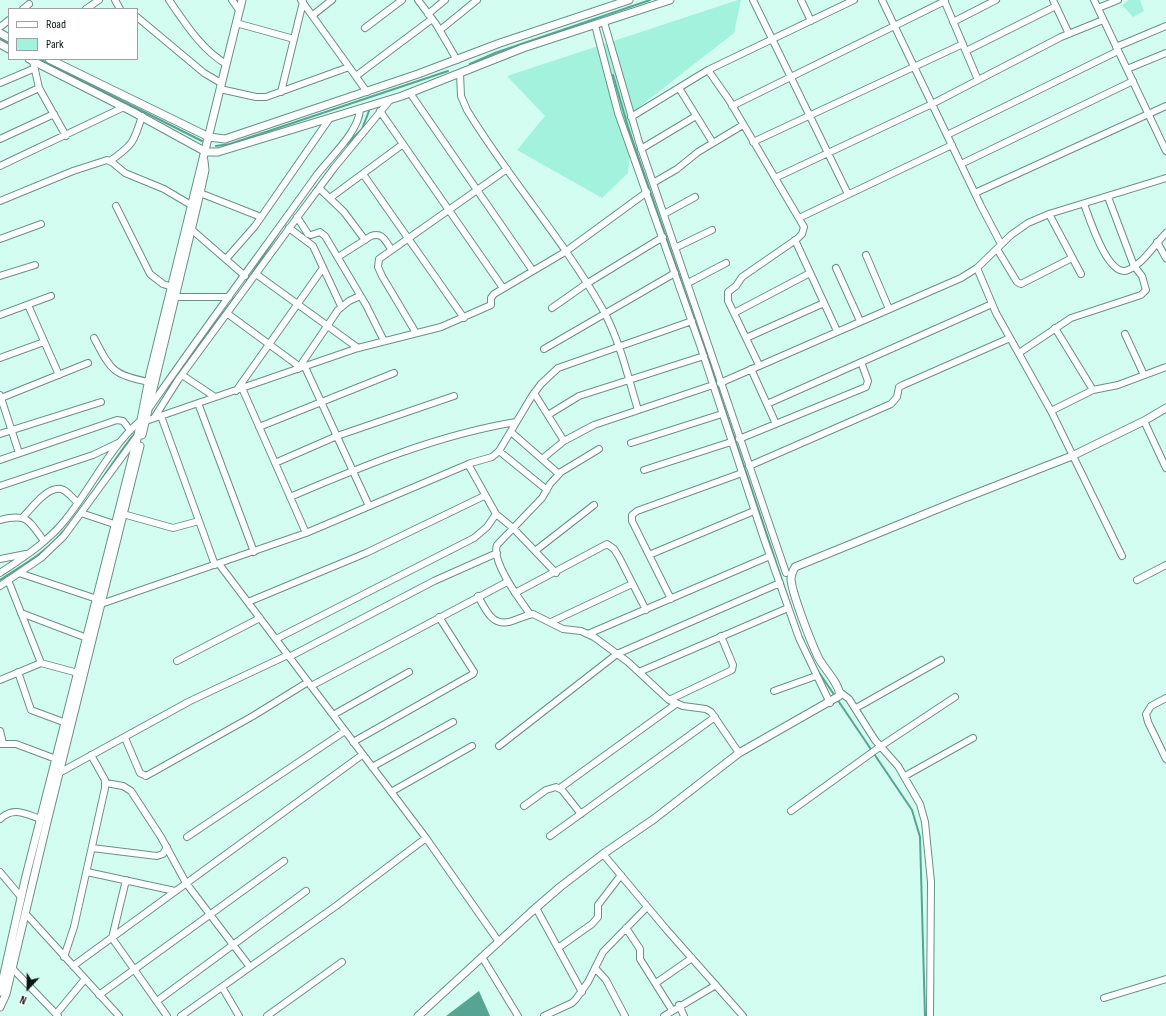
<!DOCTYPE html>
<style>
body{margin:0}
#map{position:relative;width:1166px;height:1016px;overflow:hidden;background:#d3fdf1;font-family:"Sofia Sans Condensed",sans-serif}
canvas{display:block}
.legend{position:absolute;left:8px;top:8px;width:130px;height:52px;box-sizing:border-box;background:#fff;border:1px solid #9ca2a1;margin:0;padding:5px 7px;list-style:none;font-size:12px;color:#071713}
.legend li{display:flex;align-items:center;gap:8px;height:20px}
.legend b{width:20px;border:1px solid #9ca2a1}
.north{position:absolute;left:8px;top:968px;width:40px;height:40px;-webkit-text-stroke:3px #fff;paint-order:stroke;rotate:202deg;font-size:11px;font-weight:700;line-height:16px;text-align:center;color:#071713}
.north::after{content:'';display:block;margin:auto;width:14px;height:18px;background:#071713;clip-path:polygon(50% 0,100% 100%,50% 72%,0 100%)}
</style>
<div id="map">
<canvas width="1166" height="1016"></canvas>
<ul class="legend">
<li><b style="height:5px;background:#fff"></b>Road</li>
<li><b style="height:11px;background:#a3f2dd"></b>Park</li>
</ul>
<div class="north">N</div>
</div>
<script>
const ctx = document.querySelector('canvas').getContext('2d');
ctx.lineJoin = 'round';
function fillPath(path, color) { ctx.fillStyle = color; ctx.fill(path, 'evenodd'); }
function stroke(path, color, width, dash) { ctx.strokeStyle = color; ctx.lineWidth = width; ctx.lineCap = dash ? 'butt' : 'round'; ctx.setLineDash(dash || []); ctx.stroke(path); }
fillPath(new Path2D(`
 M 738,0 L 741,0 L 734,33 L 634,111 L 628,173 L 602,198 L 517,150 L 545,116 L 507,76 Z
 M 1129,0 L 1140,0 L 1144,11 L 1133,17 L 1122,5 Z`), '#a3f2dd');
fillPath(new Path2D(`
 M 479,991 L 490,1016 L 446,1016 Z`), '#56a592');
stroke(new Path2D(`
 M 0,39 L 9,44
 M 39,59 L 202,141
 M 470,64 L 495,53 L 650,0
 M 613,75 L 628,127 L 708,359 L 791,607
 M 347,144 L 362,129 L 369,111
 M 216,146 L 230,144 L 448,71
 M 245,284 L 283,226
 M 191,354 L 240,291
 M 0,580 C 21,566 45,553 61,534 C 89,502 109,465 136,432
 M 816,668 L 835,696
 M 837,699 L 912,810 L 920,837 L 925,1016`), '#56a592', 2);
const minor = new Path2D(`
 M 115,0 L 120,9
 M 169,0 C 185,23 201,49 226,64
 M 232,0 L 239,10
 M 301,0 L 367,92
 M 418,0 L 436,24 L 457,60
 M 753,0 L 848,194
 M 801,0 L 811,21
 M 882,0 L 981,206 L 1001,244
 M 944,0 L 978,80
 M 1053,0 L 1069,34
 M 1094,0 L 1166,151
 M 1098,8 L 1118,0
 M 23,9 L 29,4
 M 86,9 L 99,0
 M 428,14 L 445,0
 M 313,15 L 332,0
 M 137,17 L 204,73 L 221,83
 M 604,22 L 639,142 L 786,573
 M 953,22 L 996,0
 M 236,23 L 294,39
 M 595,25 L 618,113 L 701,348 L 764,539 L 799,638 L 830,703
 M 0,27 L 9,20
 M 365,28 L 402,0
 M 440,30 L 477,0
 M 1116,47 L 1166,26
 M 966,51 L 1056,6
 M 33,61 L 39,88 L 66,136
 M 1127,69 L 1166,53
 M 708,70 L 729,100 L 804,227 L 802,234 L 797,239 L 742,277 L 736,286 L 728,292 L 728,301 L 759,365
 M 460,74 L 461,96 L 467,110 C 509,179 564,240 603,310 C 620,341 628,377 638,410
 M 356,76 L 432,19
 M 0,83 L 33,69
 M 679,88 L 713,143
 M 220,89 L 256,97 L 266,97 L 349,67
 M 281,92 L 303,2
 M 410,93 L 533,271
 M 0,106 L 39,88
 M 732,106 L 945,1
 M 380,111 L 503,288
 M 631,117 L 708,70 L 854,0
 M 947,135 L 1118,51
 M 0,139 L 54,114
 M 753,142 L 963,44
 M 641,149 L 696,116
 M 110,161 C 133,145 134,142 142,116
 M 961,164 L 1133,81
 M 0,166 L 124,107
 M 363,174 L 464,318
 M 775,178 L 932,104 L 1061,37 L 1103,20
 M 653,183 L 677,169 L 698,152 L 743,125
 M 319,188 L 344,212 L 365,240
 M 200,193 L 261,217
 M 975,193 L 1166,106
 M 330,198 L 403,144
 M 0,201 L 73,171 L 107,160 L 113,163 L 125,173 L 164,189 L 191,205
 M 1084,204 C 1089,217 1108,279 1128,270 C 1143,264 1155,244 1166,233
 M 116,206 L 150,274 L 163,284 L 172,287
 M 664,214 L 695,197
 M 1049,214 L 1081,274
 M 297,217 L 308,234 L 311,235 L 320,232 L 325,236 L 366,305 L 384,341
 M 799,218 L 952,145
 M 289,228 L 313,246 L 341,306
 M 191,229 L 245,276
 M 0,239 L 41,224
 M 795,240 L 837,331
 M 1157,242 L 1166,258
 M 675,248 L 712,230
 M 997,249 L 1017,282 L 1021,284 L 1072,258
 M 866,255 L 889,309
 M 338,257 L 371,236 C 382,232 385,240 391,249
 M 226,259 L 255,226 L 330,118
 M 836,268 L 860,321
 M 977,268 L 996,313 L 1051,411 L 1122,556
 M 256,274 L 358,348
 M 0,276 L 35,265
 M 688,283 L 726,263
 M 175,297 L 229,297
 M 28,305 L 59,375
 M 552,308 L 586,284 L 663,237
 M 734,313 L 810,273
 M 228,314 L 300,367
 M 0,315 L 51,296
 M 1055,328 L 1093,390
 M 416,333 L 382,276 L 378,267 L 379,259 L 507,169
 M 1125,334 L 1144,375
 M 94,338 C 111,370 112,375 149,382
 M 746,338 L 824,303
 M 544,349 L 675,273
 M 1019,353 L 1071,318 L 1141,295 L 1146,290 L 1142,276 L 1134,266 L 1108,197
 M 0,358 L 44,342
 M 305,367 L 369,506
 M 298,369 L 338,310 L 349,301 L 360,296
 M 751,369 L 776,424
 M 182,375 L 215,397
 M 720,383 L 961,278 L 977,268 L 1011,235 L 1028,223 L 1049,214 L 1166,178
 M 242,388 L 306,533
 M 236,391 L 323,268
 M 534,393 L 564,441
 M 0,395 L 19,453
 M 1,398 L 88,363
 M 198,403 L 254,552
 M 767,404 L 992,304
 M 150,407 C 204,329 261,253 316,176 C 330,157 359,132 360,109
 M 1051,411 L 1093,390 L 1118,385 L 1166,367
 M 548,415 L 579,396 L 704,356
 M 161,416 L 215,565
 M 154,418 L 178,380 L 299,215 L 334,168 L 390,100
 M 146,421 L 358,348 L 441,327 L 491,305 L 491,298 L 494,294 L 565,252 L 647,192
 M 1144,421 L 1166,468
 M 259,427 L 394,373
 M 511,432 L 559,474
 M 0,434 L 101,402
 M 739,439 L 866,387 L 868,381 L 861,362
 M 631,443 L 722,414
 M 499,451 L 547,490
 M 542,459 L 564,441 L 594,425 L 713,385
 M 0,460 L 117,420 L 123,421 L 130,430
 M 275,463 L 337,436 L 454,396
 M 468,464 L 496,514 L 513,528 L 556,573
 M 749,466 L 891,404 L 897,397 L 899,387 L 903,385 L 1010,338
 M 644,470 L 731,442
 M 0,486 L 93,455 L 118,443
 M 290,497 C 363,466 437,435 516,422
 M 81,513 L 114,524
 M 123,514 L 173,528 L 199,521
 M 23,517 C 32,508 46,487 61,489 C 67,490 73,499 78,503
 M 0,520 C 28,513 28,520 44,541
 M 535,551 L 594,505
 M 649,555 L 754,511
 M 0,559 L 26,554
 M 219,564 L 426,838 L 499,942
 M 0,573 C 24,557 49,541 66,519 C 92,487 109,448 140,421
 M 19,573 L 97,599
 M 8,580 L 41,663
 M 1137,580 L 1166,565
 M 0,586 L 41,558 L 64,536 L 138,435
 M 515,593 L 607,544 L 614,549 L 619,557 L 646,610
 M 478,596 C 487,613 494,629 515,620 C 521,618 527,615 533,614 L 563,629 L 581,631 L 594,637 L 628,662 L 669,700 L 683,706 L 706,709 L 711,712 L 739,753
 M 671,599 L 632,521 L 632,515 L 637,511 L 742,473
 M 248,602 L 366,553 L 484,496
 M 101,604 L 306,533 L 471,463 L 492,457 L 499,451 L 532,396 L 541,384 L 558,368 L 692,321
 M 21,613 L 87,638
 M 530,614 C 520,600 491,562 497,545 L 542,498 L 550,484 L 561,472 L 599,449
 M 551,622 L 632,584
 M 588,634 L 770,556
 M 276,639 L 474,538 L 487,527 L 496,514
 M 289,657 L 434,581 L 497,553
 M 177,661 L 260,618
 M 18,672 L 31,710 L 66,723
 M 639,672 L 788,608
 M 0,680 L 41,663 L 78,673
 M 311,686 L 507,582
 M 774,691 L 816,676
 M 840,692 L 849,699 L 875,740 L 898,766 L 920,804 L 925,822 L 931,882 L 930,1016
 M 1166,698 L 1151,706 L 1146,714 L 1148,722 L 1166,759
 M 669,700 L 732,670 L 733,665 L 721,636
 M 856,708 L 941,660
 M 333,715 L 409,672
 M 0,731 L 3,743
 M 125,738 L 140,773 L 146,776 L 253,716 L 308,682
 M 353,742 L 473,674 L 474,672 L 439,617
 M 0,744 L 16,744 L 56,759
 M 499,746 L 617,654 L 780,583
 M 372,767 L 453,722
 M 59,773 L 190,701 L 288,655
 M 905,776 L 973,738
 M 106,783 L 123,786 L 131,791 L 161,837 L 186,883 L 250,967
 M 560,788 L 676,704
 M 391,792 L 472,746
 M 524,806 L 546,790 L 556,787 L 562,790 L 581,814
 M 791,811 L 881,746 L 955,697
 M 0,819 C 14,806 25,814 41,819
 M 550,836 L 715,717
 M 187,837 L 345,731
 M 92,848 L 157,856 L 163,854 L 167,847
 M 603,854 L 666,929 L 743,1016
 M 0,872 L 21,897
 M 87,872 L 175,891
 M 126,880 L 112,938 L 167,1016
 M 536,908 L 582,992
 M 25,913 L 119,1016
 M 626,928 L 640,949 L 640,959 L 672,1010
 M 558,948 L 592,924 L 598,917 L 598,905 L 621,875
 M 64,957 L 74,927 L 105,788 L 105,780 L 91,755
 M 482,957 L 518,1016
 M 73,966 L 362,755
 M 12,968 L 58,1016
 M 595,968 L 606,980 L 625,1016
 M 656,983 L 692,958
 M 222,987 L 239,1016
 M 99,995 L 284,861
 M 1104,998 L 1166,979
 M 157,1001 L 306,891
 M 679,1005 L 684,1016
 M 56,1014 L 85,979
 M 181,1016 L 336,906 L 426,838
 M 267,1016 L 342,962
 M 544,1016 L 572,1003 L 576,999 L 588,982 L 603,952 L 647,907
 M 664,1016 L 716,985`);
const tertiary = new Path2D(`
 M 0,33 L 9,38
 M 0,44 L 9,49
 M 29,59 L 133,112 L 206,152 L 218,152 L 402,96 L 523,48 L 670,0
 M 49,59 L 209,137 L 225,139 L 418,74 L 500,43 L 629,0
 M 142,435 L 200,193 L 205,170 L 204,161
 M 0,992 L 25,880 L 138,435 L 150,374 L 242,0
 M 0,1007 L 6,994 L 47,822 L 140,446
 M 418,1016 L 530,913 L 560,887 L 603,854 L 654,819 L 739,753 L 839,696 C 842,686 823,668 818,657 C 811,642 792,594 791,579 C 791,574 793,571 795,567 L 957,501 L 1072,456 L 1144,421 L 1166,408`);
stroke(minor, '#699086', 8);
stroke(tertiary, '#699086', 9);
stroke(minor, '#fff', 6);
stroke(tertiary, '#fff', 7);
</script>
